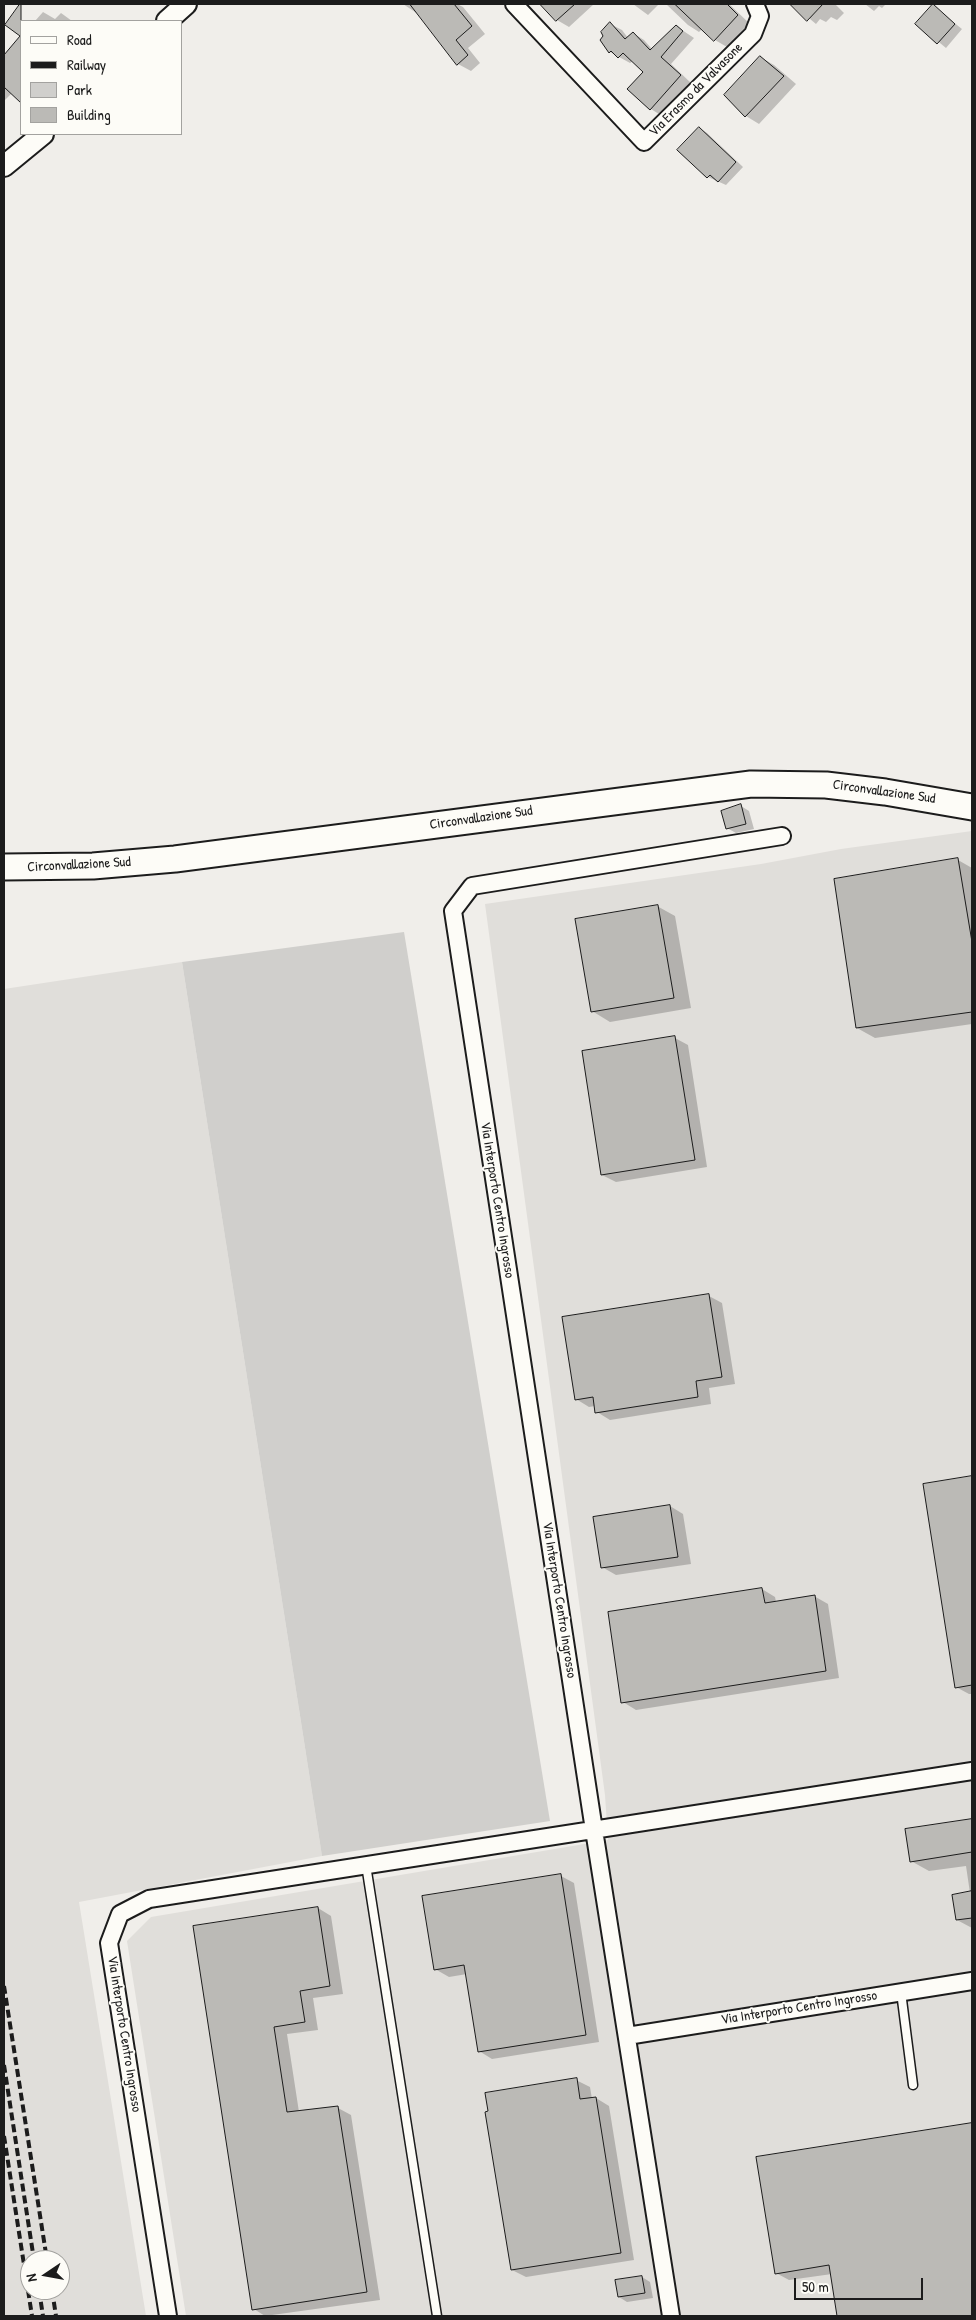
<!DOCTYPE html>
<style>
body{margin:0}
#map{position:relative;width:976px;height:2320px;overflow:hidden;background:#f0eeea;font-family:"Patrick Hand",sans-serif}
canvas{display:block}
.frame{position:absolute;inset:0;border:5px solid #1c1c1c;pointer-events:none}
.legend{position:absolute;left:20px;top:20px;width:162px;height:115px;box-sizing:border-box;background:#fdfcf7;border:1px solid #a3a29f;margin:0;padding:6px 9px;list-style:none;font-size:15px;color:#1c1c1c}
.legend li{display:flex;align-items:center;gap:10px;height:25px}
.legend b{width:25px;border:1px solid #a3a29f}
.north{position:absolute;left:20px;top:2250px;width:50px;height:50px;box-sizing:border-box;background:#fdfcf7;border:1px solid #a3a29f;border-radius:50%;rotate:258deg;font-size:14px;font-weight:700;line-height:20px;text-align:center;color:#1c1c1c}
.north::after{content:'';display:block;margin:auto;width:18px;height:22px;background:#1c1c1c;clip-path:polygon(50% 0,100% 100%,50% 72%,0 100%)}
.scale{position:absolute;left:794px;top:2278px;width:129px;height:22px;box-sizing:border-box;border:2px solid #1c1c1c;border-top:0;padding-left:6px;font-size:15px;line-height:18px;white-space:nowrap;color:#1c1c1c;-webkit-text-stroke:4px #fdfcf7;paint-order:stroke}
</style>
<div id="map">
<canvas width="976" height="2320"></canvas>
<div class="frame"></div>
<ul class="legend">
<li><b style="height:6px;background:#fdfcf7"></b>Road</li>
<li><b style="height:6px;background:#1c1c1c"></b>Railway</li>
<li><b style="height:14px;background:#d0cfcc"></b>Park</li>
<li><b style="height:14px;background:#bbbab6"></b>Building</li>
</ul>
<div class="north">N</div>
<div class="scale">50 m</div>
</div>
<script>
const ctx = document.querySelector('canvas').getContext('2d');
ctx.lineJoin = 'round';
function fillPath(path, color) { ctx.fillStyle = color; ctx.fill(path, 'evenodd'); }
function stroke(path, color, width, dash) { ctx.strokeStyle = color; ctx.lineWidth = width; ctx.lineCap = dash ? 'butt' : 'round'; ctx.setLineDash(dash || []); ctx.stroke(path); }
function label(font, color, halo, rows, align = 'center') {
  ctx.font = font + ' "Patrick Hand",sans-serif'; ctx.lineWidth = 4; ctx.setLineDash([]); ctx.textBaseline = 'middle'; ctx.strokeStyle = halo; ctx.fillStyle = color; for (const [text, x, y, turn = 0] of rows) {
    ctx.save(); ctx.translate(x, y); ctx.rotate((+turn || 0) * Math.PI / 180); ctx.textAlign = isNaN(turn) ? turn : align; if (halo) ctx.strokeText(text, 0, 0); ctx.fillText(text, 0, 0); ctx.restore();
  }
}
fillPath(new Path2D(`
 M 972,831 L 972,2316 L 186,2316 L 127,1941 L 151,1917 L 608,1840 L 605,1795 L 485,904 L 761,864 L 841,849 Z
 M 182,962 L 322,1856 L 79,1902 L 146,2316 L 4,2316 L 4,989 ZM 30,2260 L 60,2260 L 60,2290 L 30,2290 Z`), '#e0deda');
fillPath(new Path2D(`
 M 404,932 L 550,1821 L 322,1856 L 182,962 Z`), '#d0cfcc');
fillPath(new Path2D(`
 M 403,4 L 457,4 L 463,7 L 485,34 L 468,48 L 480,63 L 471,71 L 458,64 L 418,14 Z
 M 541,4 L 594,4 L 569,27 L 557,20 Z
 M 633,4 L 659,4 L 648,15 Z
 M 666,4 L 729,4 L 749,23 L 727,47 L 715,40 L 703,28 L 699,32 L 688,25 Z
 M 792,4 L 835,4 L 844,13 L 837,20 L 831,17 L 826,22 L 820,19 L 816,24 Z
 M 865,4 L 886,4 L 882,8 L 879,6 L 874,11 Z
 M 933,6 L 962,29 L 946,48 L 917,24 Z
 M 43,12 L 55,19 L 61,13 L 72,21 L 35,21 Z
 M 610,24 L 622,30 L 628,38 L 633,33 L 644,40 L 652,49 L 676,26 L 694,38 L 671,64 L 691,83 L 662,116 L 651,109 L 644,72 L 633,61 L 630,63 L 610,52 L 602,40 Z
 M 21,37 L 21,102 L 12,93 L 4,101 L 4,56 Z
 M 760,57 L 774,65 L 796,84 L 759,124 L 746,116 L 726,95 Z
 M 699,128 L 707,133 L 743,167 L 726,185 L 708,177 L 679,150 Z
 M 741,806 L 749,811 L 754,829 L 736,833 L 727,828 Z
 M 958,860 L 972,868 L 972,1024 L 875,1038 L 857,1028 Z
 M 657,906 L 675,916 L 691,1008 L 610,1022 L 592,1011 Z
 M 675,1038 L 688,1045 L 707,1167 L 616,1182 L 602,1175 Z
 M 709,1296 L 722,1303 L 735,1384 L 709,1388 L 711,1404 L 610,1420 L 597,1412 L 595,1406 L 589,1407 L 576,1399 Z
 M 972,1477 L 972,1694 L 969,1694 L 956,1687 L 924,1485 Z
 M 670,1506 L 683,1514 L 691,1564 L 616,1575 L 602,1567 Z
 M 762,1589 L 775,1597 L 776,1602 L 814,1596 L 828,1604 L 839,1678 L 636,1710 L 623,1702 Z
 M 972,1821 L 972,1928 L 957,1920 L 970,1893 L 966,1866 L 929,1871 L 911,1861 L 906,1830 Z
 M 561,1876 L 574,1883 L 599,2042 L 492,2059 L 479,2051 L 467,1974 L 449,1977 L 435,1969 Z
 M 318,1908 L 331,1916 L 343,1994 L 313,1998 L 318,2030 L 287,2034 L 299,2112 L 338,2108 L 351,2115 L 380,2300 L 265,2316 L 254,2309 L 194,1927 Z
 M 576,2080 L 590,2087 L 592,2099 L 596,2098 L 609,2106 L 634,2260 L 526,2277 L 512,2270 Z
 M 972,2124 L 972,2316 L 838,2316 L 832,2274 L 789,2280 L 776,2273 L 758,2158 Z
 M 642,2277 L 650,2282 L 653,2298 L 627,2302 L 619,2297 Z`), '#0003');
const building = new Path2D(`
 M 20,4 L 21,4 L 21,103 L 4,87 L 4,55 L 20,36 L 5,25 Z
 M 410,4 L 454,4 L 472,26 L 456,40 L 468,55 L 457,65 Z
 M 540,4 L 575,4 L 556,21 Z
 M 675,4 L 727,4 L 738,15 L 714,41 Z
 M 790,4 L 823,4 L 807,21 Z
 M 933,4 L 955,24 L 937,44 L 915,24 Z
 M 610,22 L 625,39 L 633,32 L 650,50 L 676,25 L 683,31 L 661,57 L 681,75 L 650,110 L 627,89 L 643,72 L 623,53 L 618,58 L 611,51 L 609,53 L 600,40 L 603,36 L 601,32 Z
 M 760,56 L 784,76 L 745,117 L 724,95 Z
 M 699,127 L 736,162 L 718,182 L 710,175 L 707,178 L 677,150 Z
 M 741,804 L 746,824 L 726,829 L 721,811 Z
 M 958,858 L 972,942 L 972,1012 L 856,1028 L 834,879 Z
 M 658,905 L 674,998 L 591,1012 L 575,919 Z
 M 675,1036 L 695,1160 L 601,1175 L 582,1051 Z
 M 709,1294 L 722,1377 L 696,1381 L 698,1397 L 595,1413 L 593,1397 L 575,1400 L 562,1317 Z
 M 972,1476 L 972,1685 L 955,1688 L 923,1484 Z
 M 670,1505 L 678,1557 L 601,1568 L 593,1517 Z
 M 762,1588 L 765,1603 L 815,1595 L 826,1671 L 621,1703 L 608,1612 Z
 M 972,1819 L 972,1852 L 910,1862 L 905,1829 Z
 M 561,1874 L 586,2035 L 478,2052 L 464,1965 L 434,1970 L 422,1896 Z
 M 972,1891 L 972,1918 L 956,1920 L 952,1895 Z
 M 318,1907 L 330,1986 L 300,1991 L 305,2022 L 274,2027 L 287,2112 L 338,2106 L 367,2292 L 252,2310 L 193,1926 Z
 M 577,2078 L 580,2099 L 596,2097 L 621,2253 L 511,2270 L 485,2112 L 488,2111 L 485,2093 Z
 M 972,2123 L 972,2316 L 837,2316 L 829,2265 L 775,2274 L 756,2157 Z
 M 642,2276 L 645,2293 L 618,2297 L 615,2280 Z`);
fillPath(building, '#bbbab6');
stroke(building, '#1c1c1c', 1);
const service = new Path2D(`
 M 366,1865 L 437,2316
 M 901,1992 L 913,2085`);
const minor = new Path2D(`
 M 514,4 L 644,142 L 753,34 L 760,16 L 755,4
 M 627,2036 L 972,1981
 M 168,2316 L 109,1943 L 120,1914 L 149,1899 L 972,1771
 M 671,2316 L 594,1830 L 453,911 L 472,886 L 782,836`);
const tertiary = new Path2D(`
 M 167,21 L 186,4
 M 4,166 L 43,134`);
const primary = new Path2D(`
 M 4,867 L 93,866 L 175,859 L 751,784 L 826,785 L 885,792 L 972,807`);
stroke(service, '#1c1c1c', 11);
stroke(minor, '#1c1c1c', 20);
stroke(tertiary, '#1c1c1c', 24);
stroke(primary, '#1c1c1c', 29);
stroke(service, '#fdfcf7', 8);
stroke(minor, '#fdfcf7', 16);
stroke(tertiary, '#fdfcf7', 20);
stroke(primary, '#fdfcf7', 25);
stroke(new Path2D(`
 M 4,1986 L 47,2260
 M 4,2065 L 34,2260
 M 4,2136 L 32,2316
 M 39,2290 L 43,2316
 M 52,2290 L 56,2316`), '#1c1c1c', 4, [8, 4]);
label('14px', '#1c1c1c', '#fdfcf7', [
 ["Via Erasmo da Valvasone",696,90,-45],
 ["Circonvallazione Sud",884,792,8],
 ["Circonvallazione Sud",481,818,-8],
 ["Circonvallazione Sud",79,865,-3],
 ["Via Interporto Centro Ingrosso",497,1200,81],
 ["Via Interporto Centro Ingrosso",559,1600,81],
 ["Via Interporto Centro Ingrosso",799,2008,-9],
 ["Via Interporto Centro Ingrosso",124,2034,81]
]);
</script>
